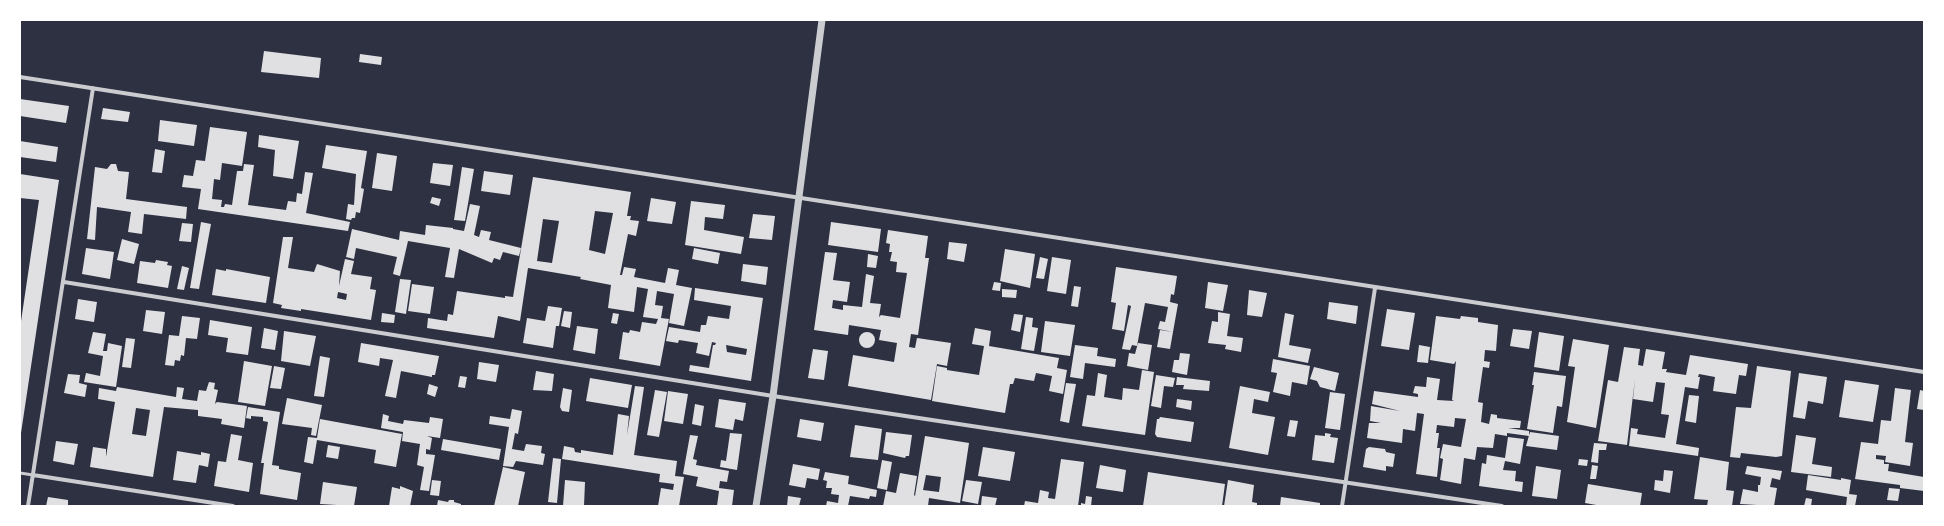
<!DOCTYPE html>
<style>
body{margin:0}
#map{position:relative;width:1944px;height:526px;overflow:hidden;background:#2d3142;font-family:Signika,sans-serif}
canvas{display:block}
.frame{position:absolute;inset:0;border:21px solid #fff;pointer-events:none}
</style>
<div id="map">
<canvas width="1944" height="526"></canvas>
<div class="frame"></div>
</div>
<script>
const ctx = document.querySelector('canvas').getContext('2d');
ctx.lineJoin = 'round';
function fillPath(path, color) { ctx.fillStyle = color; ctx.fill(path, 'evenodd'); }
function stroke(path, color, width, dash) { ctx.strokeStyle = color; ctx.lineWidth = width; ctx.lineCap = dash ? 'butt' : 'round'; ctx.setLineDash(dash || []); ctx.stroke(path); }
fillPath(new Path2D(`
 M 264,51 L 321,58 L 319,78 L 261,72 Z
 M 360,54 L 382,57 L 381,65 L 359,62 Z
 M 20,99 L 69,106 L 66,123 L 20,116 Z
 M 103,108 L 130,112 L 128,122 L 101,119 Z
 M 160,120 L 197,125 L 194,146 L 158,141 Z
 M 210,127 L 247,132 L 242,166 L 222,163 L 220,180 L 214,179 L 212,199 L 222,200 L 221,207 L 224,207 L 225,204 L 232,205 L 237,171 L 243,171 L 244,164 L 254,165 L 248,205 L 286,210 L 288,201 L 296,202 L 297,193 L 302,194 L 305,172 L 313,173 L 306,213 L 350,222 L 348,231 L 198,209 L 201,189 L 182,187 L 184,175 L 193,176 L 196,160 L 205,161 Z
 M 259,135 L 299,141 L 293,179 L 273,176 L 275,150 L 258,147 Z
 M 20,141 L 58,147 L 56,162 L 20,157 Z
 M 326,145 L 367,151 L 361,188 L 364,189 L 360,213 L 356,212 L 355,218 L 352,218 L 351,220 L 346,219 L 348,204 L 354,205 L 356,174 L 322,168 Z
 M 155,149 L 165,151 L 162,173 L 152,172 Z
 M 377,153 L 397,156 L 392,191 L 372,188 Z
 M 433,163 L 453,165 L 450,186 L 430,183 Z
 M 111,164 L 116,164 L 118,171 L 129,172 L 126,199 L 187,207 L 186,219 L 144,214 L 142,234 L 128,232 L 131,212 L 97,207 L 95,240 L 87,239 L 95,167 L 107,169 Z
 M 462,167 L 474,169 L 465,221 L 454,220 Z
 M 484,171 L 513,175 L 510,195 L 481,191 Z
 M 20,174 L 59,180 L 21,433 L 20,328 L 39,200 L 20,198 Z
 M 533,177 L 631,192 L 627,216 L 631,216 L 630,220 L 639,221 L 636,236 L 628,234 L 620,275 L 622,275 L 624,267 L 636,269 L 634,277 L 665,283 L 668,268 L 679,270 L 676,285 L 692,288 L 684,326 L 669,323 L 674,294 L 657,291 L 655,305 L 663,306 L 661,318 L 669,319 L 660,366 L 619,359 L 623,332 L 629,333 L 630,330 L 640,332 L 642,322 L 656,324 L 658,319 L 643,317 L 648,289 L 637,287 L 634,312 L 608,308 L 611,285 L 580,279 L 581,277 L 569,275 L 528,268 L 520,321 L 498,316 L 494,338 L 427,328 L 428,318 L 447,321 L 448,314 L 453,315 L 457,291 L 505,298 L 505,296 L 513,297 ZM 595,211 L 613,213 L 605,254 L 589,250 ZM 543,219 L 559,221 L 552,263 L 537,261 Z
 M 432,197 L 441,199 L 439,206 L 430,203 Z
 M 651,198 L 676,202 L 672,224 L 647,221 Z
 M 691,201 L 725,205 L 723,219 L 705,217 L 704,230 L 744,237 L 741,254 L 685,245 Z
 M 470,204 L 480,206 L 474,235 L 479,237 L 481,230 L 491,232 L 489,240 L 521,248 L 519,256 L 503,252 L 500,260 L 494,258 L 492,263 L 459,249 L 454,278 L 445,277 L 450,248 L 408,241 L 400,276 L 393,274 L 397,257 L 356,248 L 354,259 L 346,257 L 352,229 L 399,240 L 400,231 L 425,235 L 426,225 L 453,228 L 453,229 L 464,231 Z
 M 753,214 L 775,216 L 772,240 L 749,238 Z
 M 201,222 L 211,224 L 199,289 L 190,288 Z
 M 831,222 L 881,229 L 878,252 L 828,245 Z
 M 182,223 L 193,224 L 191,242 L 179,241 Z
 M 888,230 L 928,236 L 925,258 L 929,258 L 918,335 L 911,334 L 909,347 L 915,348 L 917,338 L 951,343 L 947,366 L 937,364 L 931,400 L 848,386 L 853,355 L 894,362 L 897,343 L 879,340 L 881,330 L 849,325 L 848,335 L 814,330 L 825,252 L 837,253 L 833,280 L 850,282 L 847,302 L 833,300 L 832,308 L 843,310 L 843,305 L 862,307 L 866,274 L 874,276 L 870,303 L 881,304 L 879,317 L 881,315 L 900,318 L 907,273 L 896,272 L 897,262 L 890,261 L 892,252 L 889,252 L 890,244 L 886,243 Z
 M 283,237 L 293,237 L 288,268 L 314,272 L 317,264 L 340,271 L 339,286 L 345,259 L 354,261 L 351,274 L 372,277 L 370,289 L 376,290 L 371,320 L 301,309 L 301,311 L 281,308 L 282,305 L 273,303 ZM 338,292 L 347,294 L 346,300 L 337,298 Z
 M 122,239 L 139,244 L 134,264 L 117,260 Z
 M 949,242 L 967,244 L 964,262 L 947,259 Z
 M 86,248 L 114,252 L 110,279 L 82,274 Z
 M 694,248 L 720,253 L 718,264 L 692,259 Z
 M 1005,249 L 1035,254 L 1030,288 L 1000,281 Z
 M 868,254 L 878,256 L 876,268 L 867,267 Z
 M 1040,257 L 1048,259 L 1044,279 L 1036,278 Z
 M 1052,257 L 1071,260 L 1066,294 L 1047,291 Z
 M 156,260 L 168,262 L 167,265 L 172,266 L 168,288 L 137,283 L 140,261 L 155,263 Z
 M 743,264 L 768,267 L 766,285 L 741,281 Z
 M 182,266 L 189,268 L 184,290 L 177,289 Z
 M 1116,267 L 1177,276 L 1174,295 L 1171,294 L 1170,302 L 1178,304 L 1173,332 L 1158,329 L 1160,321 L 1165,322 L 1168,307 L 1145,303 L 1137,346 L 1132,345 L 1130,350 L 1122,349 L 1131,306 L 1128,305 L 1124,331 L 1112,329 L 1116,303 L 1111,302 Z
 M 216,269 L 226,271 L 226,269 L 270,277 L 266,303 L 212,295 Z
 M 400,279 L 411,280 L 406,314 L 395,312 Z
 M 994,282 L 1001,283 L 1000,291 L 992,290 Z
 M 1208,282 L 1228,285 L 1223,311 L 1205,308 Z
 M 412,284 L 434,287 L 430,314 L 408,311 Z
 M 1074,286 L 1081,287 L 1078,307 L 1071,306 Z
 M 695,288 L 763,298 L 751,381 L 689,371 L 690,365 L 709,368 L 713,345 L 715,345 L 716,343 L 712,342 L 709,356 L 696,353 L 698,343 L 679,340 L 678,343 L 666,341 L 669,327 L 700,332 L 701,325 L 706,325 L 708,316 L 729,319 L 731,306 L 694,300 ZM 726,345 L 747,349 L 746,355 L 727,352 Z
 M 1002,289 L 1017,290 L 1016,298 L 1002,297 Z
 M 1249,290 L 1267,293 L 1262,317 L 1247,315 Z
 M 78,299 L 97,302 L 94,322 L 75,319 Z
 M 1329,302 L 1358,306 L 1356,324 L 1327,319 Z
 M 548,306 L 562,308 L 559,326 L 556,326 L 553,348 L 523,343 L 527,318 L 545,321 Z
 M 1387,309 L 1415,313 L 1409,350 L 1381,346 Z
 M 146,310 L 165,312 L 162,334 L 143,331 Z
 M 564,311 L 572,312 L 570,328 L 561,326 Z
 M 1218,312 L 1230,314 L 1227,336 L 1243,338 L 1241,352 L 1225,349 L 1226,345 L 1208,343 L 1212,321 L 1218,322 Z
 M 382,313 L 395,315 L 394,323 L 381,322 Z
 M 613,313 L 619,314 L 617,324 L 611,323 Z
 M 1285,313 L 1294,315 L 1289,345 L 1311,349 L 1308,363 L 1278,357 Z
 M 1014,314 L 1023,315 L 1020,332 L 1011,330 Z
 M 182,316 L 200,318 L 197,339 L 186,338 L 184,356 L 181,355 L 180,361 L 175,360 L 174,366 L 165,365 L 169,335 L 179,336 Z
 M 1436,316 L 1460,319 L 1461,316 L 1478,318 L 1478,322 L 1498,325 L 1496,351 L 1485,350 L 1484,361 L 1490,362 L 1489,368 L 1483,367 L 1478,402 L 1483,403 L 1481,422 L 1489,424 L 1491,414 L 1497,415 L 1497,418 L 1521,421 L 1520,428 L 1508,428 L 1529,431 L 1529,436 L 1507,433 L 1507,436 L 1495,434 L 1493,448 L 1477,447 L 1475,460 L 1464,458 L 1461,484 L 1440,480 L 1443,459 L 1440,458 L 1443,444 L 1461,447 L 1466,419 L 1455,418 L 1454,427 L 1437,425 L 1436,433 L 1439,433 L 1437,448 L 1440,448 L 1437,477 L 1416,474 L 1424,414 L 1417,413 L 1415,431 L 1403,429 L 1402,443 L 1367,438 L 1369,423 L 1381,423 L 1370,421 L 1371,406 L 1400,411 L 1372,404 L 1374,391 L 1418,397 L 1418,394 L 1413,393 L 1415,386 L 1426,387 L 1427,377 L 1440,379 L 1437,400 L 1454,401 L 1452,400 L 1456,361 L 1454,364 L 1430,360 Z
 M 1026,317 L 1033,318 L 1032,327 L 1038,328 L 1034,351 L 1021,349 Z
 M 210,320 L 252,327 L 248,355 L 226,352 L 228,338 L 208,335 Z
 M 1045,321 L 1075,325 L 1070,356 L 1041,352 Z
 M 577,326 L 598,329 L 595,354 L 573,350 Z
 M 264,328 L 278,331 L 275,350 L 261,348 Z
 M 975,328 L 991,331 L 989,346 L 1059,358 L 1057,368 L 1067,370 L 1063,394 L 1049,391 L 1052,376 L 1036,373 L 1034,381 L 1015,378 L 1013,384 L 1010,384 L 1005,413 L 932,401 L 937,366 L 947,368 L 947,370 L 979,375 L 984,346 L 972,344 Z
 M 1513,329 L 1532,331 L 1529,349 L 1510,346 Z
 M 1160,330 L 1173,332 L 1170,349 L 1157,347 Z
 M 284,331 L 316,336 L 310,366 L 281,361 Z
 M 93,332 L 106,334 L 103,351 L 107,351 L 108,343 L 122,346 L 116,387 L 84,382 L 86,373 L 100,376 L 103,356 L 88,353 Z
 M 1539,332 L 1564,336 L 1559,371 L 1534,367 Z
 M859 340a8 8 0 1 1 16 0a8 8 0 1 1-16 0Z
 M 126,338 L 135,339 L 131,368 L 122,367 Z
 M 1573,339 L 1609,345 L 1596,428 L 1567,422 L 1575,367 L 1568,366 Z
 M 361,343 L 439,356 L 435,375 L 432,375 L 432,377 L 401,371 L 396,398 L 385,396 L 393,360 L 380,358 L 379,366 L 358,362 Z
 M 1138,343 L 1152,345 L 1148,370 L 1127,366 L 1129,353 L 1135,354 Z
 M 1075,345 L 1098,348 L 1097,356 L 1116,359 L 1115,367 L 1085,363 L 1083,379 L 1070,377 Z
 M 1419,345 L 1430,347 L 1428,363 L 1417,362 Z
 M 1624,347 L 1640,349 L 1638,365 L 1643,366 L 1646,349 L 1665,352 L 1662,369 L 1667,369 L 1666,372 L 1686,375 L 1690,355 L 1748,364 L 1746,376 L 1739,375 L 1736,394 L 1713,391 L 1715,377 L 1699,374 L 1698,377 L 1700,377 L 1698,389 L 1685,387 L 1676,444 L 1699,448 L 1698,456 L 1629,446 L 1631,428 L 1638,429 L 1637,434 L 1665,438 L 1669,415 L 1661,414 L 1665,383 L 1656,382 L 1653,402 L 1633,399 L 1635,379 L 1627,445 L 1598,441 L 1608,380 L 1618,382 Z
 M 813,349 L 828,351 L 824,380 L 808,378 Z
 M 1180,353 L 1190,354 L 1187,375 L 1172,372 L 1174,360 L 1179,360 Z
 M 320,356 L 330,358 L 324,397 L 314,396 Z
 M 1273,359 L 1310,366 L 1307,385 L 1292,382 L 1290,396 L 1273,392 L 1277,373 L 1271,372 Z
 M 244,361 L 272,366 L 265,406 L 238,402 Z
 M 479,362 L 499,365 L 496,382 L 477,379 Z
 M 274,366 L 285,368 L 281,389 L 270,388 Z
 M 1757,366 L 1791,371 L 1782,456 L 1776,457 L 1741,453 L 1740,458 L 1730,457 L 1736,407 L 1751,408 Z
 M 1314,367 L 1339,373 L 1335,391 L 1320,387 L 1317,381 L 1310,379 Z
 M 1142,370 L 1154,372 L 1145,435 L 1082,426 L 1087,395 L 1095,396 L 1098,373 L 1107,375 L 1104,397 L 1122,400 L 1123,388 L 1139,390 Z
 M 536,371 L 554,374 L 552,391 L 533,390 Z
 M 1534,372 L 1566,376 L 1562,407 L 1557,406 L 1553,433 L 1527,429 L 1534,385 L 1532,385 Z
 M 1799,373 L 1827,377 L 1823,404 L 1808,401 L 1805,419 L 1793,417 Z
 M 68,374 L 80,375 L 79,383 L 87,385 L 85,397 L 64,393 Z
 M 1156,375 L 1175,378 L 1173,387 L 1164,386 L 1161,408 L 1151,406 Z
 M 460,376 L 467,377 L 465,388 L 458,387 Z
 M 1177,377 L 1210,381 L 1209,391 L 1183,389 L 1184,385 L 1176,385 Z
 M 590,378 L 632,385 L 628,408 L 586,401 Z
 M 1845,380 L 1879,385 L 1873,422 L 1839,417 Z
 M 209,382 L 215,383 L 214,389 L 218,390 L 215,404 L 217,402 L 247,406 L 244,428 L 221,424 L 222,419 L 198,416 L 198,410 L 164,407 L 153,477 L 90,467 L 93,447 L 106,449 L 106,457 L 115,402 L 98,399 L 99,388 L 116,391 L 117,387 L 176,397 L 177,387 L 184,388 L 182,399 L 197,401 L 199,390 L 206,391 ZM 136,408 L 150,410 L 146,436 L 132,434 Z
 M 1066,383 L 1076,384 L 1069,423 L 1060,421 Z
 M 429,384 L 438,387 L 435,397 L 427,394 Z
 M 635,386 L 644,387 L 634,455 L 677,461 L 675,476 L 684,477 L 679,506 L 658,506 L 661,488 L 673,490 L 674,484 L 659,482 L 660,474 L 562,459 L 564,446 L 574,448 L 575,452 L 581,453 L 581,450 L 613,455 L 618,414 L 629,416 L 627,435 Z
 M 1240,386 L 1270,392 L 1268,402 L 1254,399 L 1252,413 L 1275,417 L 1268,455 L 1229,448 Z
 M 563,388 L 572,390 L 569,412 L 562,411 L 560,407 Z
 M 1895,388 L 1911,390 L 1905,442 L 1913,443 L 1910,466 L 1885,462 L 1886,456 L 1876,455 L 1876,459 L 1884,460 L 1884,464 L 1889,464 L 1888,471 L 1924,477 L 1924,491 L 1900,488 L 1900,485 L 1855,479 L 1861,442 L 1878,444 L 1881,420 L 1891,421 Z
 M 655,390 L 667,392 L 659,437 L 647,435 Z
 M 1920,390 L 1924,391 L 1924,410 L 1917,409 Z
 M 668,391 L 688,394 L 683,424 L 664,421 Z
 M 1330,392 L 1345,394 L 1340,430 L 1325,428 Z
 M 1689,395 L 1699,396 L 1696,423 L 1685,421 Z
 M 287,398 L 322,405 L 316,436 L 311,435 L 312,428 L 282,424 Z
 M 719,399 L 746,403 L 743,421 L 735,419 L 733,430 L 715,427 Z
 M 1177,399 L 1192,401 L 1191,410 L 1176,407 Z
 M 695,404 L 704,406 L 701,426 L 692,424 Z
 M 248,407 L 280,412 L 272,465 L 279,466 L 279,469 L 301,473 L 297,500 L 260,494 L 264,463 L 261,463 L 268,422 L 263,421 L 263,417 L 251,416 L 251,419 L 246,418 Z
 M 512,409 L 522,411 L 518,434 L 515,433 L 512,449 L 524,451 L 526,444 L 542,446 L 541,453 L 545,454 L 543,465 L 516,461 L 513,467 L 503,466 L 509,427 L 489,424 L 490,416 L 510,419 Z
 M 383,414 L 389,416 L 388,421 L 403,424 L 404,420 L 429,423 L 430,417 L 443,419 L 440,438 L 427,436 L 432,438 L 430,450 L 426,449 L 426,454 L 435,455 L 429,491 L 420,490 L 424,467 L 417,465 L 420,444 L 402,441 L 403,432 L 381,428 Z
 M 1160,417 L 1194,422 L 1191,442 L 1157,437 L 1155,434 L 1157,419 L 1159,419 Z
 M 320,419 L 402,434 L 396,467 L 374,463 L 376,450 L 317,440 L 313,464 L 304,462 L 308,437 L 317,438 Z
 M 800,419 L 824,423 L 821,441 L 797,437 Z
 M 1290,420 L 1298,421 L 1295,437 L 1287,436 Z
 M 855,425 L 882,429 L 878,460 L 850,457 Z
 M 886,432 L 912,435 L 909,456 L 906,456 L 905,458 L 883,453 Z
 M 1530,432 L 1559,436 L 1557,450 L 1526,446 Z
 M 730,433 L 742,434 L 737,470 L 720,467 L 721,460 L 726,461 Z
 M 1325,433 L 1331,434 L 1330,437 L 1338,438 L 1334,463 L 1312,460 L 1315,435 L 1325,436 Z
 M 231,434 L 242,436 L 238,460 L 253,463 L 249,492 L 214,486 L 218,461 L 226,462 Z
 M 690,435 L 698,436 L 693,459 L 697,460 L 696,465 L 729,471 L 727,482 L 720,481 L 719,488 L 734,490 L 732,506 L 717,506 L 719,491 L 696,486 L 698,477 L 683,474 Z
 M 1796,435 L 1816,438 L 1812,464 L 1832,467 L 1831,477 L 1791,472 Z
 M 925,436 L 969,443 L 960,503 L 929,498 L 928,506 L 883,506 L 886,491 L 896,493 L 900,473 L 917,476 L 914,495 L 915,496 ZM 926,475 L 941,477 L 939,492 L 923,490 Z
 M 1508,437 L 1524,439 L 1520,464 L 1505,461 L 1503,470 L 1516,471 L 1515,481 L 1523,482 L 1522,492 L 1479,486 L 1482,463 L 1486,464 L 1487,455 L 1505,458 Z
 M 443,439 L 501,449 L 499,460 L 441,450 Z
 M 56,441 L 78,444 L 74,465 L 53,461 Z
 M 1594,443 L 1607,444 L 1606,450 L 1599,450 L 1598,463 L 1591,462 Z
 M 328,445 L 340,447 L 338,459 L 326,457 Z
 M 983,447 L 1015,452 L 1010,481 L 978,476 Z
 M 1369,447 L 1385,449 L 1386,452 L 1395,454 L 1393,467 L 1386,466 L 1386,471 L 1363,467 L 1366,449 Z
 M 177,451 L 201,455 L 201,452 L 210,454 L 208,467 L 199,465 L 196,483 L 173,480 Z
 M 1700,457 L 1729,462 L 1726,490 L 1734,491 L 1732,506 L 1707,506 L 1708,500 L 1694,499 Z
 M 553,458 L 561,459 L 557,503 L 548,502 Z
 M 1061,459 L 1084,462 L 1078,506 L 1024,506 L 1025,501 L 1038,503 L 1040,490 L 1049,492 L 1048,498 L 1055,499 Z
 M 1579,459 L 1588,460 L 1587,466 L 1578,465 Z
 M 882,460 L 892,462 L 887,490 L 877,488 Z
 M 793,464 L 820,469 L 818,480 L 807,478 L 805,488 L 789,485 Z
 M 1100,465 L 1126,470 L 1123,492 L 1096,488 Z
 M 1592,465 L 1598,466 L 1596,479 L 1590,479 Z
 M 1536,466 L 1561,470 L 1557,499 L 1532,496 Z
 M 1747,466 L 1782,471 L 1780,480 L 1772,478 L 1770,487 L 1777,488 L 1774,506 L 1740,504 L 1743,489 L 1758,492 L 1758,485 L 1760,485 L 1761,477 L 1745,474 Z
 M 503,467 L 525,472 L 518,506 L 494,506 Z
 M 1664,470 L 1673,471 L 1670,493 L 1654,490 L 1655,480 L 1663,481 Z
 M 825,472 L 849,476 L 848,484 L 877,490 L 876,497 L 870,496 L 869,499 L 850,496 L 848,506 L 826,506 L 827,501 L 838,503 L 839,495 L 831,494 L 832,488 L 826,488 L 827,481 L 823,480 Z
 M 1148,472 L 1225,484 L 1222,506 L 1143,506 Z
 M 1808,475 L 1841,480 L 1841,478 L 1851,480 L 1849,494 L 1857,495 L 1855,506 L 1846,506 L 1847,497 L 1806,490 Z
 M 432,480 L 441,481 L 439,496 L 430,495 Z
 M 565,480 L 585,482 L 584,506 L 563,506 Z
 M 966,480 L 982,482 L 978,504 L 962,501 Z
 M 1228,480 L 1254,485 L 1252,502 L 1257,503 L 1257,506 L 1224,506 Z
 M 323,482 L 357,487 L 354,506 L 320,504 Z
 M 1588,484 L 1642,493 L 1640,506 L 1602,506 L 1585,503 Z
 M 400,486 L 413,491 L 410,506 L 389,506 L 392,487 L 400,489 Z
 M 1889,488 L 1900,489 L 1898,501 L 1887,500 Z
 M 788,496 L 801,498 L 799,506 L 787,506 Z
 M 982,496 L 997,498 L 995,506 L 981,505 Z
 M 1086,496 L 1092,497 L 1091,506 L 1081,506 L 1081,503 L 1085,504 Z
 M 48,497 L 68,500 L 68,506 L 46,506 Z
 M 1281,497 L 1320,503 L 1320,506 L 1280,506 Z
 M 1806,498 L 1812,499 L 1811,506 L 1804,506 Z
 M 438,500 L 448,502 L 449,500 L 454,500 L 454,502 L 461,504 L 461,506 L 437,506 Z`), '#e0e0e3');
stroke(new Path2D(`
 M 20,473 L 33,475`), '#caccd0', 3);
stroke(new Path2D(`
 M 20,77 L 1924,372
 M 64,282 L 773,396 L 1502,506
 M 33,475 L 233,506
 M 28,506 L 93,88
 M 1342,506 L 1375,288`), '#caccd0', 4);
stroke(new Path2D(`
 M 756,506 L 773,396 L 822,20`), '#caccd0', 7);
</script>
